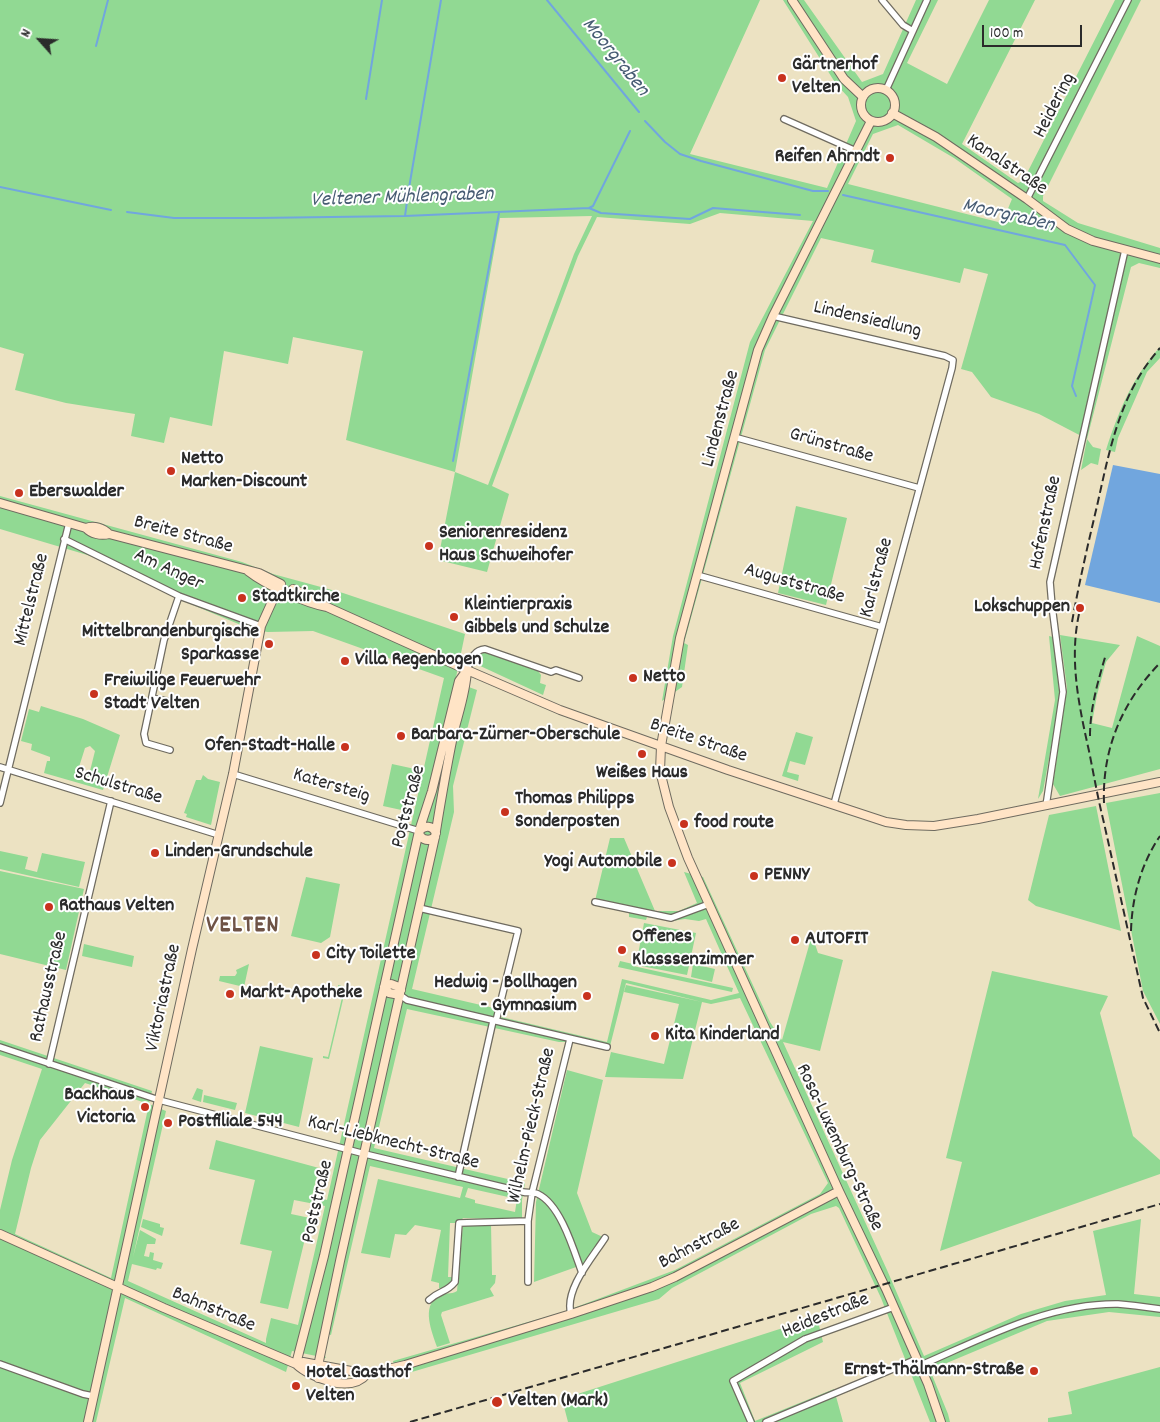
<!DOCTYPE html>
<meta charset="utf-8">
<style>
body{margin:0}
#map{position:relative;width:1160px;height:1422px;overflow:hidden;background:#ece2c2;font-family:Dekko,sans-serif}
canvas{display:block}
.north{position:absolute;left:15px;top:15px;width:50px;height:50px;-webkit-text-stroke:4px #fff;paint-order:stroke;rotate:296deg;font-size:14px;font-weight:700;line-height:20px;text-align:center;color:#2b2b2b}
.north::after{content:'';display:block;margin:auto;width:18px;height:22px;background:#2b2b2b;clip-path:polygon(50% 0,100% 100%,50% 72%,0 100%)}
.scale{position:absolute;left:982px;top:25px;width:100px;height:22px;box-sizing:border-box;border:2px solid #2b2b2b;border-top:0;padding-left:6px;font-size:15px;line-height:18px;white-space:nowrap;color:#2b2b2b;-webkit-text-stroke:4px #fff;paint-order:stroke}
</style>
<div id="map">
<canvas width="1160" height="1422"></canvas>
<div class="north">N</div>
<div class="scale">100 m</div>
</div>
<script>
const ctx = document.querySelector('canvas').getContext('2d');
ctx.lineJoin = 'round';
function fillPath(path, color) { ctx.fillStyle = color; ctx.fill(path, 'evenodd'); }
function stroke(path, color, width, dash) { ctx.strokeStyle = color; ctx.lineWidth = width; ctx.lineCap = dash ? 'butt' : 'round'; ctx.setLineDash(dash || []); ctx.stroke(path); }
function label(font, color, halo, rows, align = 'center') {
  ctx.font = font + ' Dekko,sans-serif'; ctx.lineWidth = 4; ctx.setLineDash([]); ctx.textBaseline = 'middle'; ctx.strokeStyle = halo; ctx.fillStyle = color; for (const [text, x, y, turn = 0] of rows) {
    ctx.save(); ctx.translate(x, y); ctx.rotate((+turn || 0) * Math.PI / 180); ctx.textAlign = isNaN(turn) ? turn : align; if (halo) ctx.strokeText(text, 0, 0); ctx.fillText(text, 0, 0); ctx.restore();
  }
}
fillPath(new Path2D(`
 M 0,0 L 760,0 L 690,154 L 827,188 L 856,121 L 848,97 L 836,84 L 783,0 L 804,0 L 862,82 L 883,74 L 916,0 L 938,0 L 907,63 L 947,84 L 989,0 L 1035,0 L 962,144 L 1018,183 L 1023,181 L 1115,0 L 1141,0 L 1043,196 L 1043,201 L 1078,223 L 1160,248 L 1160,268 L 1139,263 L 1131,267 L 1087,439 L 1093,447 L 1101,449 L 1098,465 L 1091,463 L 1081,470 L 1087,439 L 1039,414 L 991,397 L 972,372 L 961,369 L 988,274 L 964,268 L 960,283 L 871,262 L 874,250 L 821,238 L 765,350 L 684,643 L 688,645 L 682,687 L 662,701 L 673,636 L 750,342 L 813,221 L 720,213 L 690,224 L 597,217 L 578,256 L 492,486 L 509,494 L 487,572 L 438,560 L 455,472 L 346,440 L 363,351 L 293,337 L 288,364 L 224,351 L 212,426 L 170,417 L 164,443 L 131,436 L 135,414 L 66,403 L 15,390 L 24,354 L 0,347 ZM 898,125 L 954,158 L 1012,199 L 1002,223 L 848,184 L 873,134 ZM 592,216 L 574,254 L 488,485 L 455,472 L 500,218 Z
 M 1160,347 L 1160,358 L 1147,372 L 1118,438 L 1115,452 L 1106,450 C 1119,410 1132,378 1160,347 Z
 M 0,496 L 242,562 L 273,574 L 343,593 L 465,634 L 455,682 L 477,690 L 453,786 L 454,812 L 412,989 L 498,1009 L 497,1016 L 607,1042 L 622,979 L 711,1000 L 739,993 L 706,919 L 699,921 L 685,919 L 672,921 L 647,917 L 646,920 L 629,917 L 629,913 L 594,905 L 610,838 L 624,838 L 655,911 L 679,911 L 697,903 L 684,872 L 703,877 L 770,1022 L 782,1040 L 812,935 L 818,953 L 843,960 L 820,1051 L 783,1042 L 887,1270 L 924,1356 L 1021,1314 L 1065,1301 L 1106,1295 L 1093,1231 L 1141,1219 L 1134,1294 L 1160,1297 L 1160,1317 L 1109,1312 L 1047,1321 L 930,1370 L 948,1414 L 950,1422 L 930,1422 L 881,1298 L 839,1208 L 836,1206 L 811,1214 L 672,1288 L 659,1299 L 405,1374 L 403,1372 L 396,1371 L 393,1361 L 563,1312 L 675,1270 L 820,1194 L 828,1183 L 740,998 L 711,1004 L 702,1002 L 683,1079 L 605,1077 L 611,1052 L 664,1064 L 679,1004 L 624,992 L 626,985 L 702,1002 L 626,983 L 609,1050 L 575,1042 L 559,1042 L 407,1009 L 374,1148 L 525,1183 L 522,1200 L 522,1220 L 463,1218 L 459,1223 L 450,1223 L 448,1277 L 453,1277 L 452,1281 L 443,1289 L 439,1288 L 439,1283 L 431,1281 L 441,1230 L 415,1225 L 406,1235 L 395,1234 L 390,1258 L 361,1253 L 378,1179 L 460,1198 L 463,1187 L 370,1166 L 331,1335 L 328,1334 L 324,1354 L 326,1358 L 292,1351 L 286,1372 L 125,1298 L 96,1422 L 0,1422 L 0,1210 L 12,1160 L 42,1069 L 0,1055 L 0,1040 L 152,1091 L 149,1104 L 166,1111 L 133,1257 L 140,1230 L 156,1239 L 155,1244 L 147,1244 L 144,1256 L 149,1257 L 150,1252 L 154,1253 L 153,1260 L 163,1263 L 161,1269 L 157,1268 L 156,1270 L 132,1264 L 128,1281 L 266,1343 L 266,1339 L 271,1318 L 298,1325 L 325,1206 L 294,1200 L 291,1214 L 310,1218 L 288,1309 L 260,1303 L 272,1251 L 240,1244 L 255,1180 L 209,1169 L 216,1140 L 319,1168 L 312,1196 L 327,1200 L 444,678 L 313,631 L 268,632 L 253,630 L 176,598 L 94,557 L 0,529 ZM 85,1083 L 149,1104 L 111,1278 L 15,1234 L 31,1168 L 40,1140 ZM 468,1188 L 517,1199 L 515,1212 L 475,1203 L 475,1200 L 465,1197 Z
 M 796,506 L 847,518 L 826,605 L 778,593 Z
 M 1060,635 L 1120,645 L 1106,662 L 1097,695 L 1092,723 L 1112,728 L 1137,636 L 1160,646 L 1160,769 L 1060,796 L 1053,784 L 1067,688 Z
 M 1049,636 L 1053,637 L 1060,699 L 1043,791 L 1038,799 L 1055,700 Z
 M 485,652 L 538,671 L 541,675 L 540,683 L 546,685 L 543,695 L 476,664 C 476,657 479,653 485,652 Z
 M 41,706 L 83,719 L 120,735 L 103,790 L 44,773 L 47,761 L 50,761 L 50,757 L 31,750 L 32,744 L 21,741 L 29,709 L 39,712 ZM 90,746 L 95,751 L 90,771 L 87,770 L 85,774 L 81,773 L 81,769 L 79,767 L 85,748 Z
 M 796,732 L 813,737 L 805,765 L 790,761 L 787,772 L 799,775 L 798,781 L 782,776 Z
 M 392,764 L 415,769 L 406,811 L 383,806 Z
 M 203,775 L 208,779 L 220,782 L 211,825 L 186,817 L 187,814 L 184,813 L 196,780 L 201,780 Z
 M 1160,793 L 1160,1024 L 1143,991 L 1106,803 Z
 M 1096,806 L 1121,931 L 1036,906 L 1028,900 L 1049,815 Z
 M 0,851 L 28,857 L 25,869 L 37,872 L 42,853 L 85,862 L 79,887 L 0,869 Z
 M 0,871 L 84,889 L 66,970 L 0,954 Z
 M 306,877 L 340,884 L 330,937 L 321,943 L 291,936 Z
 M 644,923 L 696,933 L 687,975 L 636,965 Z
 M 84,944 L 134,956 L 132,967 L 82,956 Z
 M 620,961 L 633,964 L 633,966 L 733,988 L 732,992 L 618,967 Z
 M 249,964 L 244,987 L 219,981 L 220,976 L 235,976 L 237,973 L 236,970 Z
 M 693,964 L 715,969 L 712,982 L 691,977 Z
 M 992,971 L 1108,996 L 1100,1013 L 1133,1136 L 1160,1160 L 1160,1174 L 940,1251 L 962,1162 L 946,1158 Z
 M 338,985 L 346,987 L 329,1059 L 323,1058 L 323,1056 L 328,1057 L 344,989 L 338,988 Z
 M 260,1046 L 313,1058 L 299,1127 L 245,1113 Z
 M 567,1070 L 603,1080 L 577,1193 L 592,1232 L 605,1238 L 582,1273 L 579,1266 L 534,1282 L 536,1202 Z
 M 197,1088 L 203,1090 L 201,1102 L 192,1099 Z
 M 204,1095 L 237,1103 L 235,1110 L 203,1102 Z
 M 143,1219 L 160,1224 L 160,1227 L 164,1228 L 162,1236 L 141,1227 Z
 M 463,1224 L 491,1224 L 492,1275 L 496,1275 L 495,1283 L 490,1289 L 494,1296 L 442,1312 L 441,1315 L 450,1343 L 437,1347 C 432,1332 421,1307 438,1296 C 444,1292 451,1295 457,1291 Z
 M 817,1317 L 823,1342 L 740,1383 L 755,1421 L 834,1389 L 843,1422 L 568,1422 L 562,1399 Z
 M 1160,1367 L 1160,1422 L 1048,1422 L 1048,1418 L 1072,1414 L 1068,1392 Z`), '#91d993');
fillPath(new Path2D(`
 M 1113,465 L 1160,474 L 1160,603 L 1085,585 Z`), '#71a6de');
stroke(new Path2D(`
 M 547,0 L 639,112
 M 96,46 L 108,0
 M 366,99 L 382,0
 M 645,121 L 665,142 L 680,154 L 701,161 L 813,191 L 828,191
 M 0,187 L 111,210
 M 409,188 L 441,0
 M 843,195 L 1065,245 L 1095,285 L 1072,386 L 1076,396
 M 589,208 L 601,213 L 690,219 L 713,208 L 800,215
 M 127,212 L 174,218 L 257,218 L 405,216 L 589,208 L 593,206 L 630,131
 M 405,216 L 408,194
 M 453,461 L 499,213`), '#71a6de', 2);
const street = new Path2D(`
 M 882,0 L 903,25 L 913,31
 M 886,90 L 927,0
 M 784,119 L 856,151
 M 1027,199 L 1128,0
 M 773,316 L 945,356 L 953,360 L 952,368 L 834,804
 M 734,437 L 919,488
 M 64,539 L 179,596 L 261,626
 M 697,575 L 882,627
 M 467,670 C 471,660 473,650 485,649 L 551,672 L 556,670 L 579,678
 M 152,698 L 190,706
 M 170,750 L 146,743 L 144,734 L 164,640 L 179,596
 M 0,767 L 219,835
 M 233,774 L 419,831
 M 0,803 L 69,523
 M 1046,806 L 1063,692 L 1052,606 L 1050,582 L 1125,250
 M 595,902 L 671,918 L 709,904
 M 419,908 L 518,931 L 496,1021
 M 400,995 L 407,1000 L 607,1047
 M 0,1047 L 159,1100 L 365,1154 L 523,1192 C 527,1193 534,1192 538,1194 C 561,1205 574,1251 582,1273
 M 49,1064 L 111,801
 M 458,1177 L 493,1021
 M 528,1282 L 528,1221 L 532,1193 L 570,1039
 M 429,1300 C 440,1290 446,1293 455,1282 L 459,1223 L 528,1221
 M 571,1314 C 564,1290 592,1258 605,1238
 M 0,1364 L 83,1394 L 93,1396
 M 919,1366 C 982,1339 1048,1303 1118,1304 C 1132,1305 1146,1307 1160,1309
 M 751,1422 L 733,1381 L 805,1339 L 894,1307
 M 766,1422 L 917,1359`);
const secondary = new Path2D(`
 M 792,0 L 844,79 L 863,97
 M861 105a17 17 0 1 1 34 0a17 17 0 1 1-34 0Z
 M 892,113 L 936,137 L 1027,199 L 1067,229 L 1093,241 L 1160,259
 M 871,121 L 773,316 L 758,350 L 680,638 L 661,746 L 660,771 L 669,807 L 688,858 L 839,1191 L 886,1289 L 928,1384 L 941,1422
 M 0,503 L 86,528 C 91,534 101,536 109,534
 M 86,528 C 94,525 103,528 109,534 L 259,573 L 281,584
 M 248,571 C 266,585 305,603 327,607 L 467,670 L 560,710 L 728,770 L 886,822 L 906,825 L 934,826 L 978,819 L 1160,782
 M 293,589 L 317,599 L 325,606
 M 435,837 C 430,841 425,841 420,836 L 419,831 C 425,825 432,825 436,833
 M 400,995 L 389,993 L 384,987 L 391,984 L 399,987 L 401,990
 M 0,1234 L 164,1308 L 296,1364 C 311,1378 351,1394 367,1374
 M 296,1364 L 324,1256 L 419,831 L 432,791 L 459,681 L 467,670
 M 296,1364 L 303,1362 L 367,1374 L 405,1365 L 571,1314 L 652,1287 L 675,1277 L 839,1191
 M 318,1378 L 318,1366 L 340,1261 L 435,837 C 441,800 447,763 455,727 C 460,708 466,690 467,670
 M 88,1422 L 192,949 L 233,774 L 261,626 L 280,584`);
stroke(street, '#6f6b60', 8);
stroke(secondary, '#6f6b60', 10);
stroke(street, '#fff', 5.5);
stroke(secondary, '#ffe4c6', 8);
stroke(new Path2D(`
 M 1079,614 C 1069,660 1079,706 1089,751 C 1094,776 1098,799 1104,823 L 1143,998 L 1160,1033
 M 1072,622 C 1079,583 1088,544 1097,506 C 1110,448 1120,393 1160,348
 M 1090,736 C 1090,708 1098,681 1106,654
 M 1104,803 C 1102,749 1122,702 1160,663
 M 1131,931 C 1132,897 1141,864 1160,836
 M 410,1422 L 1160,1204`), '#2b2b2b', 2, [8, 4]);
for (const [x, y, r, color] of [
 [782,78,5,"#c8321e"],
 [890,158,5,"#c8321e"],
 [171,471,5,"#c8321e"],
 [19,493,5,"#c8321e"],
 [429,546,5,"#c8321e"],
 [242,598,5,"#c8321e"],
 [1080,608,5,"#c8321e"],
 [454,617,5,"#c8321e"],
 [269,644,5,"#c8321e"],
 [345,661,5,"#c8321e"],
 [633,678,5,"#c8321e"],
 [94,694,5,"#c8321e"],
 [401,736,5,"#c8321e"],
 [345,747,5,"#c8321e"],
 [642,754,5,"#c8321e"],
 [505,812,5,"#c8321e"],
 [684,824,5,"#c8321e"],
 [155,853,5,"#c8321e"],
 [672,863,5,"#c8321e"],
 [754,876,5,"#c8321e"],
 [49,907,5,"#c8321e"],
 [795,940,5,"#c8321e"],
 [622,950,5,"#c8321e"],
 [316,955,5,"#c8321e"],
 [230,994,5,"#c8321e"],
 [587,996,5,"#c8321e"],
 [655,1036,5,"#c8321e"],
 [145,1107,5,"#c8321e"],
 [168,1123,5,"#c8321e"],
 [1034,1371,5,"#c8321e"],
 [296,1386,5,"#c8321e"],
 [497,1402,6,"#c8321e"]
]) { const dot = new Path2D(); dot.arc(x, y, r, 0, 2 * Math.PI); ctx.fillStyle = color; ctx.fill(dot); stroke(dot, '#fff', 2); }
label('bold 20px', '#2b2b2b', '#fff', [
 ["Gärtnerhof",792,66],
 ["Velten",792,89],
 ["Reifen Ahrndt",880,158,"right"],
 ["Netto",181,460],
 ["Marken-Discount",181,483],
 ["Eberswalder",29,493],
 ["Seniorenresidenz",439,534],
 ["Haus Schweihofer",439,557],
 ["Stadtkirche",252,598],
 ["Kleintierpraxis",464,606],
 ["Gibbels und Schulze",464,629],
 ["Lokschuppen",1070,608,"right"],
 ["Mittelbrandenburgische",259,633,"right"],
 ["Sparkasse",259,656,"right"],
 ["Villa Regenbogen",355,661],
 ["Netto",643,678],
 ["Freiwilige Feuerwehr",104,682],
 ["Stadt Velten",104,705],
 ["Barbara-Zürner-Oberschule",411,736],
 ["Ofen-Stadt-Halle",335,747,"right"],
 ["Weißes Haus",642,774,"center"],
 ["Thomas Philipps",515,800],
 ["Sonderposten",515,823],
 ["food route",694,824],
 ["Linden-Grundschule",165,853],
 ["Yogi Automobile",662,863,"right"],
 ["PENNY",764,876],
 ["Rathaus Velten",59,907],
 ["Offenes",632,938],
 ["Klasssenzimmer",632,961],
 ["AUTOFIT",805,940],
 ["City Toilette",326,955],
 ["Hedwig - Bollhagen",577,984,"right"],
 ["- Gymnasium",577,1007,"right"],
 ["Markt-Apotheke",240,994],
 ["Kita Kinderland",665,1036],
 ["Backhaus",135,1096,"right"],
 ["Victoria",135,1119,"right"],
 ["Postfiliale 544",178,1123],
 ["Ernst-Thälmann-Straße",1024,1371,"right"],
 ["Hotel Gasthof",306,1374],
 ["Velten",306,1397],
 ["Velten (Mark)",508,1402]
], 'left');
label('20px', '#2b2b2b', '#fff', [
 ["Heidering",1056,106,-63],
 ["Kanalstraße",1006,166,34],
 ["Lindensiedlung",867,321,13],
 ["Lindenstraße",722,419,-75],
 ["Grünstraße",831,447,16],
 ["Hafenstraße",1047,523,-78],
 ["Breite Straße",183,536,15],
 ["Am Anger",168,571,25],
 ["Karlstraße",878,578,-75],
 ["Auguststraße",794,585,16],
 ["Mittelstraße",33,600,-76],
 ["Breite Straße",698,742,19],
 ["Schulstraße",118,787,17],
 ["Katersteig",331,787,17],
 ["Poststraße",410,807,-75],
 ["Rathausstraße",50,987,-77],
 ["Viktoriastraße",165,998,-78],
 ["Wilhelm-Pieck-Straße",533,1126,-77],
 ["Karl-Liebknecht-Straße",393,1144,14],
 ["Rosa-Luxemburg-Straße",838,1148,65],
 ["Poststraße",319,1202,-77],
 ["Bahnstraße",700,1245,-28],
 ["Bahnstraße",213,1311,23],
 ["Heidestraße",826,1317,-22]
]);
label('italic 21px', '#475c73', '#fff', [
 ["Moorgraben",614,58,51],
 ["Veltener Mühlengraben",402,199,-2],
 ["Moorgraben",1008,217,13]
]);
ctx.letterSpacing = '1px';
label('bold 25px', '#6f5346', '#fff', [
 ["VELTEN",243,928]
]);
ctx.letterSpacing = '0px';
</script>
